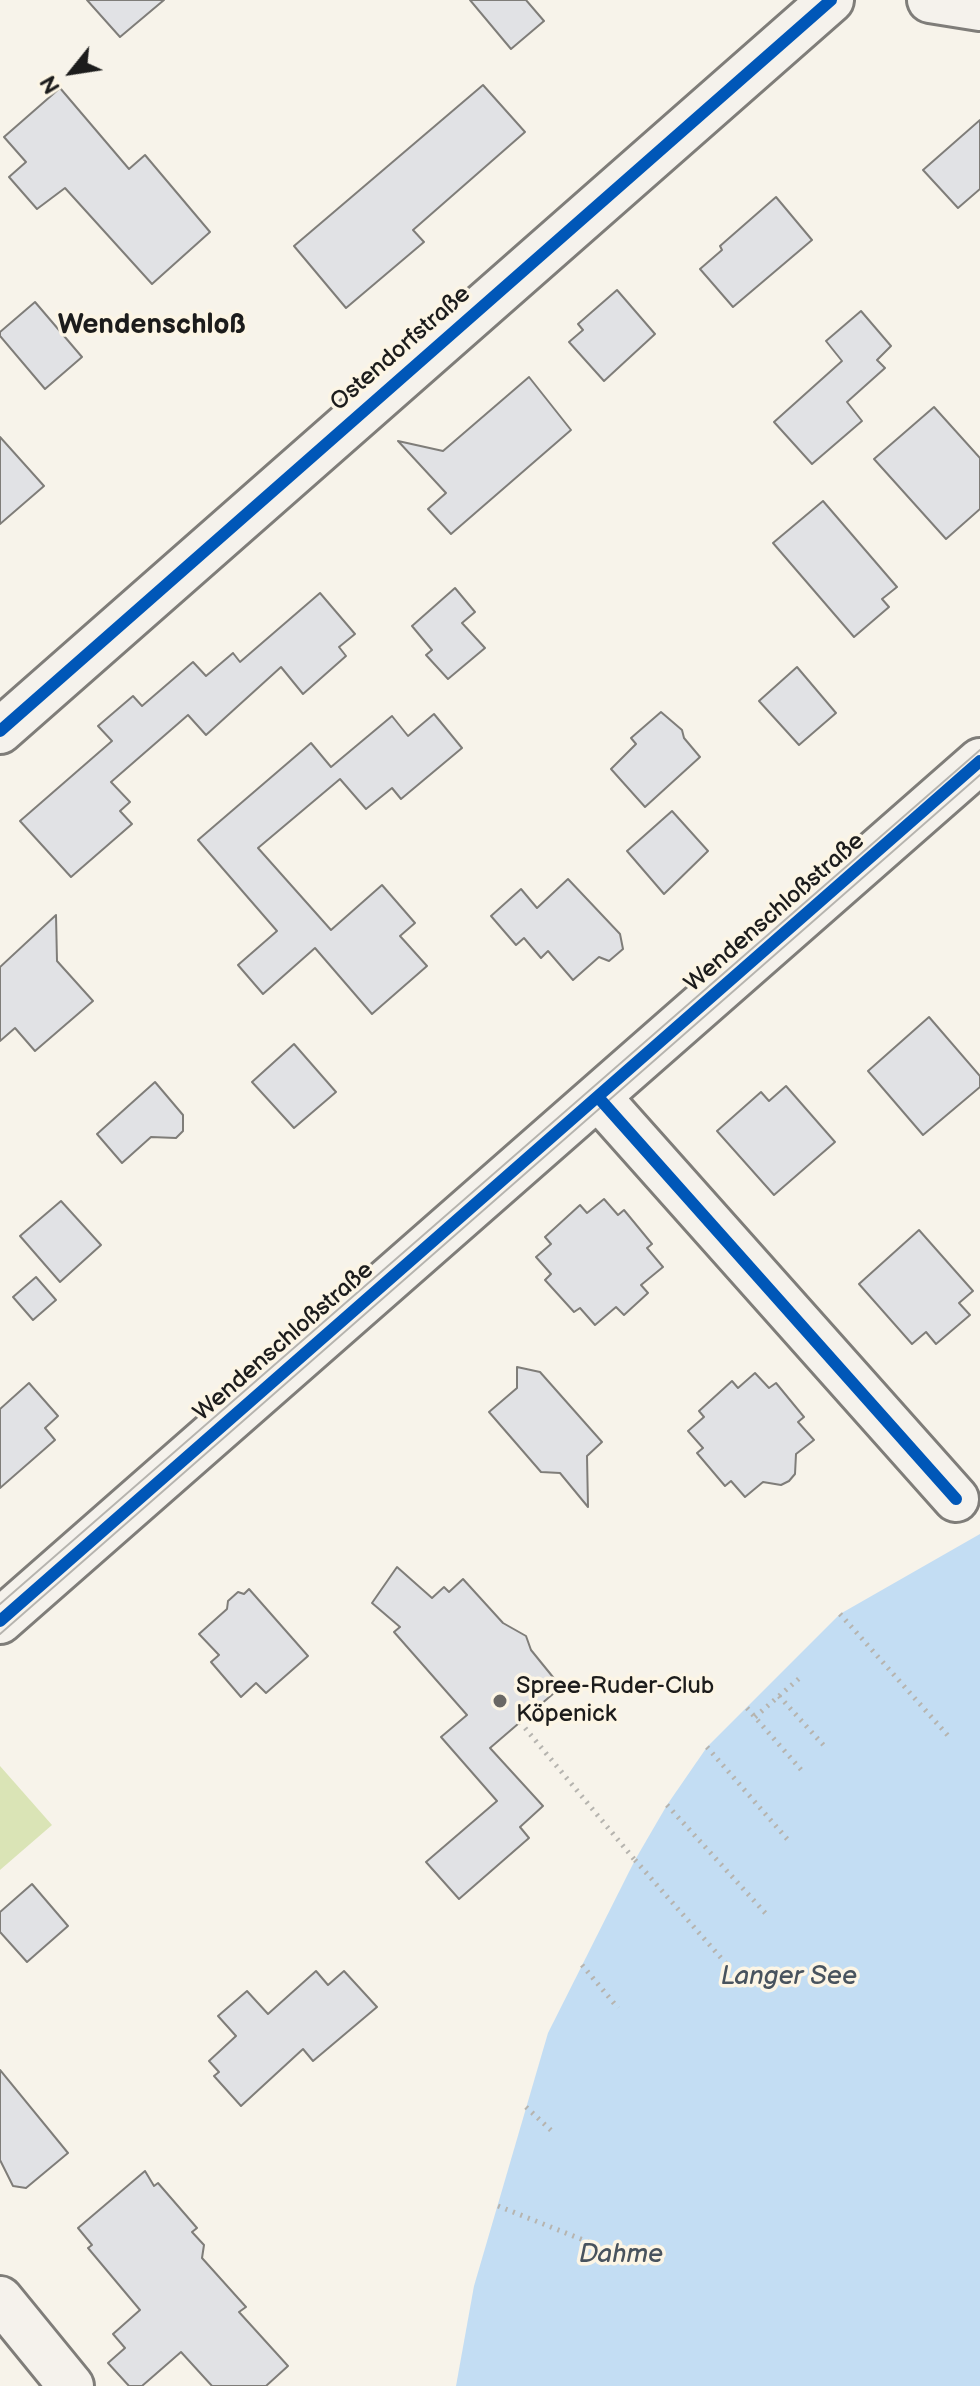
<!DOCTYPE html>
<meta charset="utf-8">
<style>
body{margin:0}
#map{position:relative;width:980px;height:2386px;overflow:hidden;background:#f7f3ea;font-family:"Balsamiq Sans",sans-serif}
canvas{display:block}
.north{position:absolute;left:32px;top:32px;width:80px;height:80px;-webkit-text-stroke:6px #fcf5e5;paint-order:stroke;rotate:240deg;font-size:22px;font-weight:700;line-height:32px;text-align:center;color:#1c1c1c}
.north::after{content:'';display:block;margin:auto;width:28px;height:36px;background:#1c1c1c;clip-path:polygon(50% 0,100% 100%,50% 72%,0 100%)}
</style>
<div id="map">
<canvas width="980" height="2386"></canvas>
<div class="north">N</div>
</div>
<script>
const ctx = document.querySelector('canvas').getContext('2d');
ctx.lineJoin = 'round';
function fillPath(path, color) { ctx.fillStyle = color; ctx.fill(path, 'evenodd'); }
function stroke(path, color, width, dash) { ctx.strokeStyle = color; ctx.lineWidth = width; ctx.lineCap = dash ? 'butt' : 'round'; ctx.setLineDash(dash || []); ctx.stroke(path); }
function label(font, color, halo, rows, align = 'center') {
  ctx.font = font + ' "Balsamiq Sans",sans-serif'; ctx.lineWidth = 7; ctx.setLineDash([]); ctx.textBaseline = 'middle'; ctx.strokeStyle = halo; ctx.fillStyle = color; for (const [text, x, y, turn = 0] of rows) {
    ctx.save(); ctx.translate(x, y); ctx.rotate((+turn || 0) * Math.PI / 180); ctx.textAlign = isNaN(turn) ? turn : align; if (halo) ctx.strokeText(text, 0, 0); ctx.fillText(text, 0, 0); ctx.restore();
  }
}
fillPath(new Path2D(`
 M 0,1766 L 52,1825 L 0,1870 Z`), '#dae4b6');
fillPath(new Path2D(`
 M 980,1534 L 980,2386 L 456,2386 L 474,2286 L 548,2033 L 635,1860 L 667,1805 L 707,1747 L 840,1614 Z`), '#c3ddf3');
const building = new Path2D(`
 M 87,0 L 164,0 L 120,37 Z
 M 470,0 L 526,0 L 544,21 L 511,49 Z
 M 483,85 L 525,132 L 413,230 L 424,242 L 346,308 L 294,246 Z
 M 60,88 L 129,169 L 145,155 L 210,232 L 152,284 L 65,188 L 37,209 L 9,177 L 26,162 L 4,137 Z
 M 980,120 L 980,189 L 958,208 L 923,170 Z
 M 776,197 L 812,240 L 733,307 L 700,269 L 722,250 L 720,246 Z
 M 617,290 L 655,334 L 604,381 L 569,342 L 583,330 L 578,324 Z
 M 35,302 L 82,357 L 45,389 L 0,336 L 0,332 Z
 M 861,311 L 891,346 L 877,360 L 885,368 L 847,402 L 862,421 L 812,464 L 774,422 L 842,361 L 826,341 Z
 M 529,377 L 571,430 L 451,534 L 428,509 L 446,493 L 398,441 L 443,451 Z
 M 934,407 L 980,458 L 980,509 L 946,539 L 874,459 Z
 M 0,437 L 44,486 L 0,524 Z
 M 823,501 L 897,587 L 882,599 L 889,607 L 854,637 L 773,543 Z
 M 455,588 L 475,612 L 462,623 L 485,648 L 448,679 L 426,655 L 432,650 L 412,626 Z
 M 320,593 L 355,634 L 339,647 L 346,656 L 303,694 L 281,667 L 206,735 L 188,715 L 111,782 L 130,802 L 120,811 L 132,824 L 71,877 L 20,821 L 112,741 L 98,726 L 133,696 L 142,706 L 193,662 L 206,676 L 233,653 L 240,662 Z
 M 797,667 L 836,713 L 799,745 L 759,701 Z
 M 661,712 L 682,730 L 684,738 L 700,757 L 645,807 L 611,769 L 636,744 L 631,738 Z
 M 434,714 L 462,748 L 401,799 L 392,788 L 366,809 L 340,779 L 258,848 L 331,930 L 382,885 L 415,923 L 400,936 L 427,966 L 372,1014 L 315,948 L 263,994 L 238,965 L 277,931 L 198,840 L 311,743 L 331,767 L 392,716 L 408,736 Z
 M 672,811 L 708,851 L 664,894 L 627,851 Z
 M 568,879 L 620,934 L 623,949 L 609,961 L 599,957 L 573,980 L 548,951 L 541,958 L 524,938 L 516,945 L 491,916 L 521,889 L 537,908 Z
 M 56,915 L 57,961 L 93,1001 L 35,1051 L 15,1028 L 0,1041 L 0,967 Z
 M 929,1017 L 980,1076 L 980,1087 L 923,1135 L 868,1071 Z
 M 294,1044 L 336,1092 L 294,1128 L 252,1082 Z
 M 155,1082 L 183,1115 L 183,1131 L 176,1138 L 151,1137 L 122,1163 L 97,1134 Z
 M 786,1086 L 835,1142 L 774,1195 L 717,1131 L 761,1092 L 769,1101 Z
 M 604,1199 L 618,1215 L 624,1210 L 652,1244 L 647,1248 L 663,1267 L 641,1285 L 648,1293 L 624,1315 L 616,1307 L 595,1325 L 580,1308 L 574,1312 L 545,1280 L 551,1274 L 536,1257 L 551,1244 L 545,1237 L 580,1205 L 587,1213 Z
 M 61,1201 L 101,1245 L 60,1282 L 20,1236 Z
 M 919,1230 L 973,1291 L 959,1303 L 970,1315 L 936,1344 L 926,1332 L 912,1344 L 859,1284 Z
 M 36,1277 L 56,1300 L 33,1320 L 13,1297 Z
 M 517,1367 L 540,1372 L 602,1442 L 587,1456 L 588,1507 L 560,1473 L 541,1472 L 489,1412 L 517,1388 Z
 M 755,1373 L 769,1388 L 776,1383 L 804,1417 L 798,1422 L 814,1440 L 796,1454 L 795,1474 L 789,1481 L 781,1485 L 763,1482 L 745,1497 L 731,1481 L 725,1486 L 697,1453 L 703,1448 L 688,1431 L 704,1417 L 699,1411 L 732,1381 L 738,1388 Z
 M 29,1383 L 58,1416 L 45,1428 L 55,1440 L 0,1488 L 0,1409 Z
 M 397,1567 L 432,1598 L 444,1587 L 449,1592 L 463,1579 L 503,1623 L 526,1636 L 531,1650 L 561,1687 L 490,1748 L 543,1806 L 520,1827 L 529,1838 L 459,1899 L 426,1862 L 497,1801 L 441,1737 L 467,1715 L 394,1632 L 400,1627 L 372,1603 Z
 M 249,1589 L 308,1656 L 266,1693 L 256,1683 L 241,1697 L 211,1662 L 219,1655 L 199,1634 L 227,1609 L 228,1601 L 238,1592 L 244,1594 Z
 M 32,1884 L 68,1926 L 27,1962 L 0,1932 L 0,1912 Z
 M 316,1971 L 328,1985 L 344,1971 L 377,2007 L 313,2061 L 303,2049 L 241,2106 L 214,2076 L 219,2072 L 209,2061 L 236,2036 L 218,2016 L 247,1991 L 268,2014 Z
 M 0,2070 L 68,2153 L 26,2188 L 13,2186 L 0,2160 Z
 M 145,2171 L 154,2186 L 158,2183 L 197,2228 L 192,2232 L 204,2245 L 202,2258 L 246,2307 L 239,2312 L 288,2366 L 266,2386 L 212,2386 L 181,2352 L 142,2386 L 129,2386 L 108,2363 L 125,2348 L 113,2334 L 140,2310 L 88,2248 L 92,2245 L 78,2228 Z`);
fillPath(building, '#e1e2e5');
stroke(building, '#7f7d79', 2);
const minor = new Path2D(`
 M 930,0 L 980,8
 M 0,731 L 831,0
 M 598,1097 L 956,1499
 M 0,1621 L 980,761
 M 0,2299 L 71,2386`);
stroke(minor, '#7f7d79', 50);
stroke(new Path2D(`
 M 840,1614 L 950,1738
 M 779,1696 L 827,1749
 M 747,1708 L 803,1772
 M 755,1717 L 802,1676
 M 520,1722 L 634,1859
 M 707,1747 L 788,1840
 M 667,1805 L 767,1915
 M 635,1860 L 729,1967
 M 582,1965 L 618,2008
 M 526,2107 L 555,2134
 M 498,2206 L 591,2243`), '#b6b4af', 5, [2, 6]);
stroke(minor, '#f5f2ec', 44);
stroke(new Path2D(`
 M 0,1604 L 980,750
 M 0,1634 L 980,775`), '#b6b4af', 2);
stroke(new Path2D(`
 M 0,731 L 831,0
 M 598,1097 L 956,1499
 M 0,1621 L 980,761`), '#0057b8', 12);
for (const [x, y, r, color] of [
 [500,1701,8,"#696764"]
]) { const dot = new Path2D(); dot.arc(x, y, r, 0, 2 * Math.PI); ctx.fillStyle = color; ctx.fill(dot); stroke(dot, '#fcf5e5', 3); }
label('24px', '#1c1c1c', '#fcf5e5', [
 ["Ostendorfstraße",401,349,-41],
 ["Wendenschloßstraße",775,913,-41],
 ["Wendenschloßstraße",284,1342,-41]
]);
label('24px', '#1c1c1c', '#fcf5e5', [
 ["Spree-Ruder-Club",516,1687],
 ["Köpenick",516,1715]
], 'left');
label('italic 26px', '#48535e', '#fcf5e5', [
 ["Langer See",789,1977],
 ["Dahme",621,2255]
]);
label('bold 28px', '#1c1c1c', '#fcf5e5', [
 ["Wendenschloß",152,326]
]);
</script>
